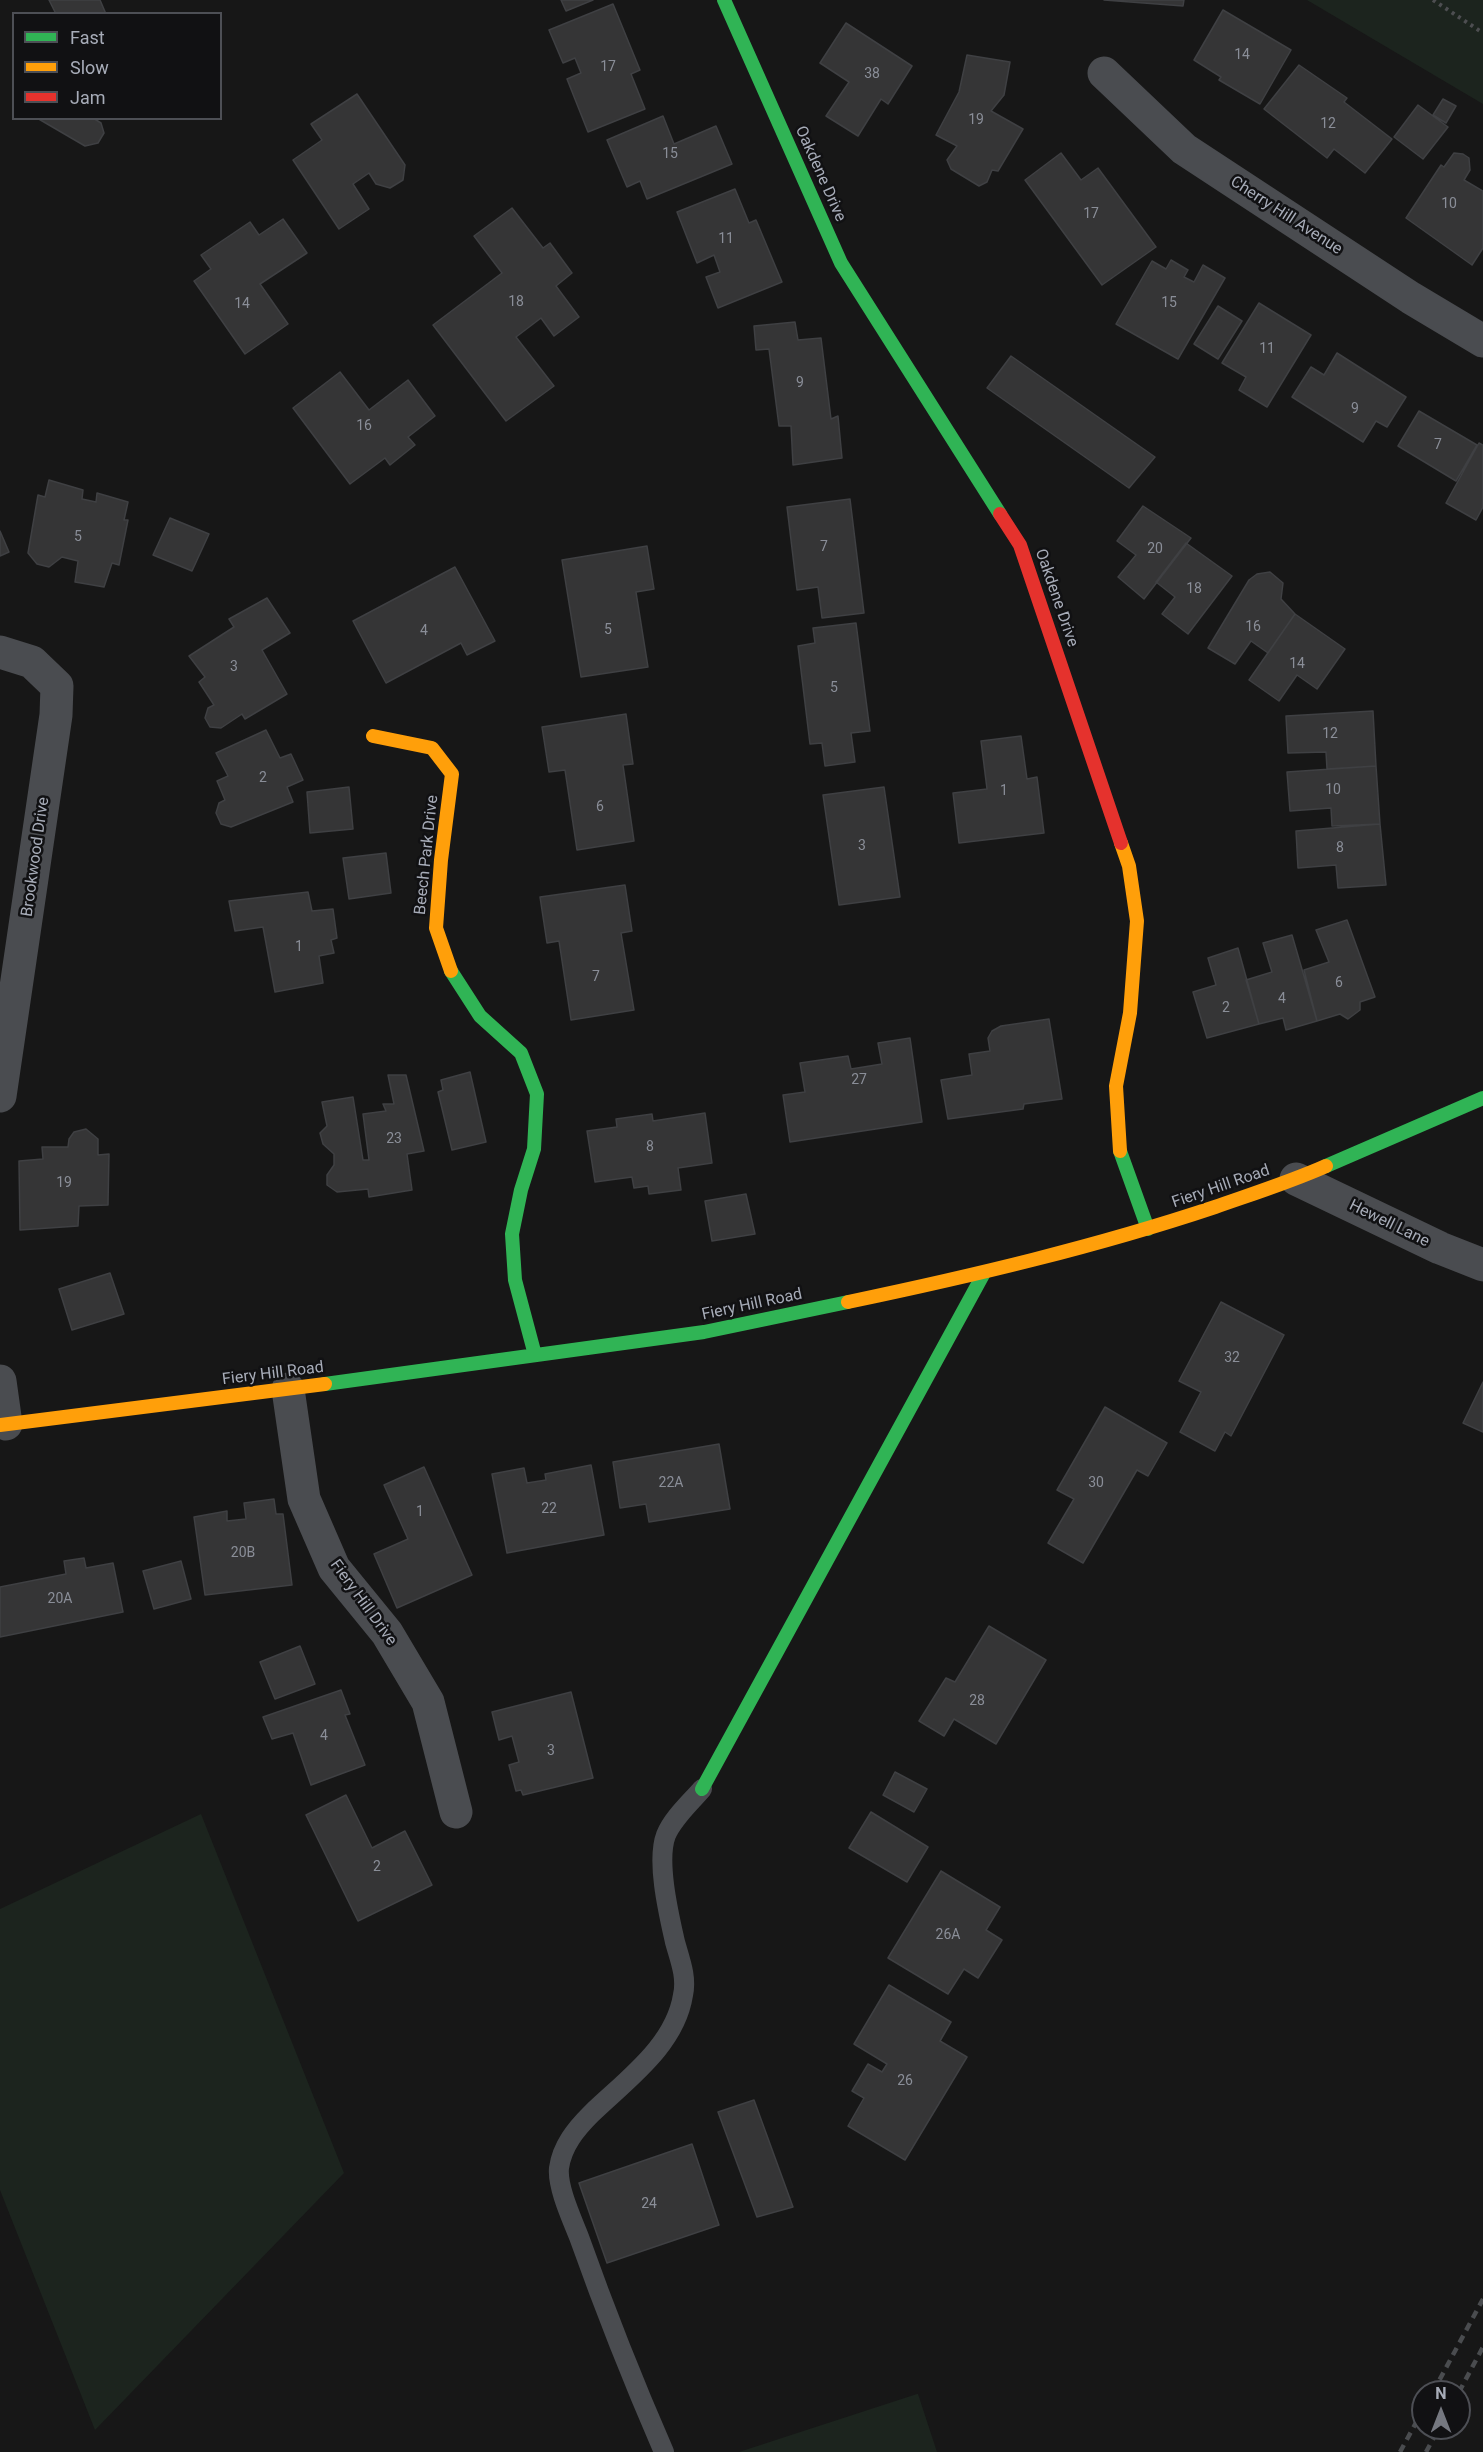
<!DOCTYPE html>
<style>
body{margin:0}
#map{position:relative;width:1483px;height:2452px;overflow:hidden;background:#171717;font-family:Roboto,sans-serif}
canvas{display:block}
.legend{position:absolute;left:12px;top:12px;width:210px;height:108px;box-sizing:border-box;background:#111113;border:2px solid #4d4f55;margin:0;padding:8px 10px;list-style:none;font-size:18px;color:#a7acb8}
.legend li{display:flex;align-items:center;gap:12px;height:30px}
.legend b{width:30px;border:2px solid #4d4f55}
.north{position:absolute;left:1411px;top:2380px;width:60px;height:60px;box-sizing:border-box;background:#111113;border:2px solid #4d4f55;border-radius:50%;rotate:0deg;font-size:16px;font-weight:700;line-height:24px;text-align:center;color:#a7acb8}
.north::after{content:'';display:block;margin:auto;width:21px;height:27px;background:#757880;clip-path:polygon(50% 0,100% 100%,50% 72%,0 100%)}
</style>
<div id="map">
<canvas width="1483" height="2452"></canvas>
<ul class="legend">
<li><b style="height:8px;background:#30b455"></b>Fast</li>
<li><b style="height:8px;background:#ff9f0a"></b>Slow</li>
<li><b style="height:8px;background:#e5322d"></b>Jam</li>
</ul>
<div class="north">N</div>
</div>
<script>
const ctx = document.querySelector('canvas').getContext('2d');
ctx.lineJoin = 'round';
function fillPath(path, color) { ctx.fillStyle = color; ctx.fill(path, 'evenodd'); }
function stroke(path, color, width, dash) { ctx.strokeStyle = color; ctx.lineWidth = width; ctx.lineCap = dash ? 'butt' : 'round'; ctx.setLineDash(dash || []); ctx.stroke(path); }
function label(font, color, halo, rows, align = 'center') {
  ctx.font = font + ' Roboto,sans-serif'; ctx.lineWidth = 5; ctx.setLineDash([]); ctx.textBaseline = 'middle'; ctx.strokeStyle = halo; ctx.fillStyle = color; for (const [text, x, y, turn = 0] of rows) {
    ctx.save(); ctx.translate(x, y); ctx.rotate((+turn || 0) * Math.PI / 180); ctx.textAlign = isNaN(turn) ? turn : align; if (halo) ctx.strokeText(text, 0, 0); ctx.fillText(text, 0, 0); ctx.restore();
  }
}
fillPath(new Path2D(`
 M 1307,0 L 1483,0 L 1483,104 Z
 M 201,1814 L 344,2173 L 95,2430 L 0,2190 L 0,1909 Z
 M 918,2394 L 937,2452 L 739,2452 L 917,2394 Z`), '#1c241e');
const building = new Path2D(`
 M 49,0 L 100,0 L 106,14 L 56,14 Z
 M 561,0 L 593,0 L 566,11 Z
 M 1104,0 L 1184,0 L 1183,6 Z
 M 613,4 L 640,70 L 631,74 L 645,109 L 588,132 L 567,79 L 581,73 L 575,58 L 563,63 L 549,30 Z
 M 1223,10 L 1291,50 L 1260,104 L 1219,80 L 1221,77 L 1194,60 Z
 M 846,23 L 912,66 L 888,104 L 881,99 L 858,136 L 826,116 L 849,82 L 820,63 Z
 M 967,55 L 1010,62 L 1004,95 L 991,111 L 1023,129 L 998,171 L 992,170 L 987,182 L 979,186 L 951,169 L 947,160 L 957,146 L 936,135 L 959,92 Z
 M 1299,65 L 1347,98 L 1344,102 L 1392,139 L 1365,173 L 1334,149 L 1327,158 L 1264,109 Z
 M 357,94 L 405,165 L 403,180 L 390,188 L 376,184 L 369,173 L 353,184 L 369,209 L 339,229 L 293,160 L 322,140 L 311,124 Z
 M 1443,99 L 1456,106 L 1446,123 L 1433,115 Z
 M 1418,105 L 1448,127 L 1423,159 L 1394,137 Z
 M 663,116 L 674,144 L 716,126 L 732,164 L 647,199 L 640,181 L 627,187 L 607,140 Z
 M 37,118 L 93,118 L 101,123 L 104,133 L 98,143 L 85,146 Z
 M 1061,153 L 1081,180 L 1098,168 L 1156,247 L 1102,285 L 1025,180 Z
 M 1454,153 L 1463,154 L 1469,158 L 1470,170 L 1464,180 L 1483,191 L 1483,248 L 1472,265 L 1406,218 L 1441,165 L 1444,167 Z
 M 735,189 L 749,223 L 756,220 L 782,282 L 718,308 L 706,277 L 720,272 L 714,255 L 697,263 L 677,212 Z
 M 512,208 L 543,248 L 550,243 L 572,273 L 556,286 L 579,317 L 554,336 L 541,318 L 516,337 L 554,386 L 506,421 L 433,325 L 502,273 L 474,236 Z
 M 283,219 L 307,253 L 260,284 L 288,324 L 245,354 L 194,281 L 211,269 L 201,255 L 250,222 L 259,235 Z
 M 1171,260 L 1188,270 L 1184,277 L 1194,282 L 1203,265 L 1225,278 L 1178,359 L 1116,324 L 1152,261 L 1166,269 Z
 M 1259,303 L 1311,335 L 1267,407 L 1239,390 L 1246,377 L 1222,363 Z
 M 1218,306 L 1242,321 L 1218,359 L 1194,344 Z
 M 795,322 L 798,340 L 821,338 L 831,419 L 838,416 L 842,458 L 793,465 L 791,426 L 779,426 L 769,349 L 756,350 L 754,326 Z
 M 1337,353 L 1406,397 L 1387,427 L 1376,421 L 1363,442 L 1292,397 L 1311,367 L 1324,375 Z
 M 1011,356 L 1155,457 L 1129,488 L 987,388 Z
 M 340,372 L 369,410 L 408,380 L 435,416 L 408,437 L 415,445 L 390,465 L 385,458 L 350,484 L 293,408 Z
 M 1419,411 L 1477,445 L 1456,481 L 1398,446 Z
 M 1479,443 L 1483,445 L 1483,507 L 1476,520 L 1446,503 Z
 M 49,480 L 83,490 L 82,499 L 96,502 L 97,493 L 128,502 L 124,520 L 128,520 L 119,565 L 112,563 L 104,587 L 75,582 L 78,561 L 62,557 L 49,567 L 37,564 L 28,553 L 38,495 L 45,497 Z
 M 850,499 L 864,613 L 822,618 L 818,587 L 797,590 L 787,507 Z
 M 1143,506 L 1191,538 L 1144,599 L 1118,577 L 1136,555 L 1117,541 Z
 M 170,518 L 209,534 L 192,571 L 153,555 Z
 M 0,531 L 9,552 L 0,556 Z
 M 1186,543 L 1232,576 L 1188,634 L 1162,614 L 1175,597 L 1156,582 Z
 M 647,546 L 654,589 L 636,592 L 648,667 L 581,677 L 562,560 Z
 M 455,567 L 495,641 L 467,655 L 461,643 L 386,683 L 353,621 Z
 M 1270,572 L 1283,583 L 1281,599 L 1295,614 L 1268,653 L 1251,641 L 1235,664 L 1208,648 L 1249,580 L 1257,574 Z
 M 267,598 L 290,633 L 262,650 L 287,694 L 245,719 L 242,714 L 221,728 L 210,727 L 205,718 L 208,708 L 214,705 L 199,682 L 205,677 L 189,656 L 234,627 L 229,619 Z
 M 1295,614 L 1345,649 L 1317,689 L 1297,675 L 1279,701 L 1249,680 Z
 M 856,623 L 870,731 L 851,733 L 855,762 L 825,766 L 822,743 L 810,744 L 798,646 L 815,643 L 813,628 Z
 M 1373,711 L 1376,766 L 1327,769 L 1326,752 L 1288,753 L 1286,716 Z
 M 626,714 L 633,764 L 623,765 L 634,841 L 577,850 L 565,770 L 549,772 L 542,727 Z
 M 266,730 L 280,758 L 291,754 L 303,780 L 287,787 L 293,802 L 231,827 L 221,824 L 216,813 L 219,803 L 225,800 L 217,781 L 228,776 L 216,753 Z
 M 1021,736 L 1027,779 L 1037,777 L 1044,833 L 959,843 L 953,793 L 987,789 L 981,741 Z
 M 1376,766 L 1380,824 L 1332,826 L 1331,808 L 1290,811 L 1287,772 Z
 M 349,787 L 353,829 L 310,833 L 307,792 Z
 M 884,787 L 900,897 L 839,905 L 823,795 Z
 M 1380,824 L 1386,885 L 1338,888 L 1336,865 L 1298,868 L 1296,831 Z
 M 386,853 L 391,893 L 349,899 L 343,858 Z
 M 625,885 L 632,931 L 621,933 L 634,1010 L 571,1020 L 559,941 L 547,943 L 540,897 Z
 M 308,892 L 312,911 L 333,909 L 337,938 L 331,940 L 334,953 L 319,956 L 323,983 L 275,992 L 263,927 L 235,931 L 229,901 Z
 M 1347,920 L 1375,997 L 1360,1002 L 1360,1010 L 1348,1019 L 1340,1014 L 1317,1021 L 1304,970 L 1329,962 L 1316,930 Z
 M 1292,935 L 1317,1021 L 1286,1030 L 1283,1018 L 1259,1024 L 1246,980 L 1272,972 L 1263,943 Z
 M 1238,948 L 1259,1024 L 1207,1038 L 1193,992 L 1216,985 L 1208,958 Z
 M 1049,1019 L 1062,1099 L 1024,1104 L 1023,1109 L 948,1119 L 941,1080 L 972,1075 L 969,1054 L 990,1051 L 988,1038 L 992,1031 L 1001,1026 Z
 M 910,1038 L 922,1122 L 790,1142 L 783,1095 L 805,1092 L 800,1063 L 848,1056 L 851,1069 L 882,1064 L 878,1043 Z
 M 470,1072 L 486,1142 L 452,1150 L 438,1092 L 443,1090 L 441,1080 Z
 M 388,1075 L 406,1075 L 424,1151 L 407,1154 L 412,1190 L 369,1197 L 368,1189 L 337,1192 L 327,1185 L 327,1175 L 334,1165 L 334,1154 L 323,1144 L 320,1133 L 327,1126 L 322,1102 L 353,1097 L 363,1160 L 369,1160 L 363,1114 L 386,1111 L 383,1104 L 394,1104 Z
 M 705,1113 L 712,1163 L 678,1168 L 681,1190 L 649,1194 L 648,1186 L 634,1188 L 632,1177 L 595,1182 L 587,1131 L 617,1127 L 616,1119 L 652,1114 L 653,1121 Z
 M 86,1129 L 98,1139 L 98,1155 L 109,1154 L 108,1205 L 79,1206 L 78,1226 L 20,1230 L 19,1161 L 43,1159 L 42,1147 L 68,1147 L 69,1139 L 74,1132 Z
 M 746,1194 L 755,1234 L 712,1241 L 705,1201 Z
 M 110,1273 L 124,1314 L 72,1330 L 59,1289 Z
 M 1221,1302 L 1284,1335 L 1231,1436 L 1225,1432 L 1215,1451 L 1180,1432 L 1201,1392 L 1179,1381 Z
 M 1483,1382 L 1483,1432 L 1463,1423 Z
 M 1105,1407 L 1167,1443 L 1148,1476 L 1137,1470 L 1083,1563 L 1048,1543 L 1074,1499 L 1057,1490 Z
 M 719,1444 L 730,1509 L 649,1522 L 646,1504 L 620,1508 L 613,1462 Z
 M 591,1465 L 604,1535 L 507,1553 L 492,1474 L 524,1468 L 527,1483 L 546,1480 L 545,1474 Z
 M 424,1467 L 472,1575 L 397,1608 L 374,1554 L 408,1539 L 384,1485 Z
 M 274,1499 L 276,1514 L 283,1514 L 292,1585 L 205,1595 L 194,1517 L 227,1511 L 227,1521 L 246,1519 L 244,1503 Z
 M 84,1558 L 86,1568 L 113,1563 L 123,1612 L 0,1637 L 0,1587 L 66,1574 L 64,1561 Z
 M 181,1561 L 191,1599 L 154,1609 L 143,1571 Z
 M 989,1626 L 1046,1660 L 996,1744 L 954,1719 L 944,1736 L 919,1721 L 946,1678 L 955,1682 Z
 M 300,1646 L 315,1684 L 275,1699 L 260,1662 Z
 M 341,1690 L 350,1714 L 345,1715 L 365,1765 L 311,1785 L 293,1733 L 272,1739 L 263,1717 Z
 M 571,1692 L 593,1778 L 523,1795 L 521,1790 L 516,1791 L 509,1765 L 519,1762 L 512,1736 L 499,1740 L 492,1712 Z
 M 895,1772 L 927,1789 L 914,1812 L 883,1795 Z
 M 346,1795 L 372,1848 L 405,1831 L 432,1885 L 358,1921 L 306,1815 Z
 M 871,1812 L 928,1847 L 907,1882 L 849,1848 Z
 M 941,1871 L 1000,1907 L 986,1930 L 1002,1940 L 978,1978 L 964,1969 L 948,1994 L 888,1958 Z
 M 889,1985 L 951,2022 L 940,2041 L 967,2057 L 905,2160 L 848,2126 L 864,2098 L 852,2091 L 868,2064 L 882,2072 L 887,2064 L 854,2044 Z
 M 754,2100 L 793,2207 L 757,2217 L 718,2112 Z
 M 692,2144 L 719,2225 L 607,2263 L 579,2183 Z`);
fillPath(building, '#353536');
stroke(building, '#3f4043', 1.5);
stroke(new Path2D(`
 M 1433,0 L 1483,33`), '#4d4e51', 4, [3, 4.5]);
stroke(new Path2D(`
 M 664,2452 C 633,2381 605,2310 579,2237 C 572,2219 557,2187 559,2168 C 562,2146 576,2129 591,2114 C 626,2080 675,2046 683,1995 C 687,1977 680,1960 675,1942 C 669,1915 656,1861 666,1835 C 673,1818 690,1803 702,1789`), '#4a4c50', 20);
stroke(new Path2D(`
 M 1104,73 L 1184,149 L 1411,298 L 1483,341
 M 0,652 L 32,662 L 57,686 L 56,715 L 0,1096
 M 1296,1179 L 1440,1248 L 1483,1265
 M 0,1381 L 6,1424
 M 288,1389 L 304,1499 L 334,1568 L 387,1633 L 428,1702 L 456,1812`), '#4a4c50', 33);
stroke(new Path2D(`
 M 724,0 L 841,263 L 1000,514
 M 451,971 L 480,1016 L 521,1053 L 537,1094 L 534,1149 L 521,1190 L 512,1234 L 515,1280 L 535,1355
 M 1120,1151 L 1148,1229
 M 1326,1166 L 1483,1098
 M 325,1384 L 704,1332 L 848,1302
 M 702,1789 L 984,1273`), '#30b455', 14);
stroke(new Path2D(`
 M 373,736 L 432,748 L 452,774 L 441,860 L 436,928 L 451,971
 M 1120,1151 L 1116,1086 L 1130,1013 L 1137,921 L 1129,866 L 1121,843
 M 848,1302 C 972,1276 1095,1247 1215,1207 C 1252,1194 1290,1182 1326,1166
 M 0,1425 L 325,1384`), '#ff9f0a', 14);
stroke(new Path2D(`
 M 1000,514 L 1020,545 L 1121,843`), '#e5322d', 14);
stroke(new Path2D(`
 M 1433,2392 L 1483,2299
 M 1459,2392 L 1483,2347
 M 1400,2452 L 1423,2410
 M 1426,2452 L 1439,2428`), '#4a4c4f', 4.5, [8, 6]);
label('14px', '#8a8e98', null, [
 ["14",1242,55],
 ["17",608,67],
 ["38",872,74],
 ["19",976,120],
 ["12",1328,124],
 ["15",670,154],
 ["10",1449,204],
 ["17",1091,214],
 ["11",726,239],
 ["18",516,302],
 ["15",1169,303],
 ["14",242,304],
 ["11",1267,349],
 ["9",800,383],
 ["9",1355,409],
 ["16",364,426],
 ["7",1438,445],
 ["5",78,537],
 ["7",824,547],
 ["20",1155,549],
 ["18",1194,589],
 ["16",1253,627],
 ["5",608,630],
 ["4",424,631],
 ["14",1297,664],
 ["3",234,667],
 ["5",834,688],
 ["12",1330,734],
 ["2",263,778],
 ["10",1333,790],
 ["1",1004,791],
 ["6",600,807],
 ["3",862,846],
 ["8",1340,848],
 ["1",299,947],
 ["7",596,977],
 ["6",1339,983],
 ["4",1282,999],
 ["2",1226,1008],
 ["27",859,1080],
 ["23",394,1139],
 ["8",650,1147],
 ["19",64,1183],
 ["32",1232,1358],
 ["22A",671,1483],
 ["30",1096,1483],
 ["22",549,1509],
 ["1",420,1512],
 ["20B",243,1553],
 ["20A",60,1599],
 ["28",977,1701],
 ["4",324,1736],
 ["3",551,1751],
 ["2",377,1867],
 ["26A",948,1935],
 ["26",905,2081],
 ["24",649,2204]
]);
label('16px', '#a7acb8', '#111113', [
 ["Oakdene Drive",820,174,66],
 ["Cherry Hill Avenue",1286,216,33],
 ["Oakdene Drive",1056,598,71],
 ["Beech Park Drive",427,855,-84],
 ["Brookwood Drive",36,857,-82],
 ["Fiery Hill Road",1221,1187,-19],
 ["Hewell Lane",1389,1224,26],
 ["Fiery Hill Road",752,1305,-12],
 ["Fiery Hill Road",273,1374,-7],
 ["Fiery Hill Drive",363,1603,54]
]);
</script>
